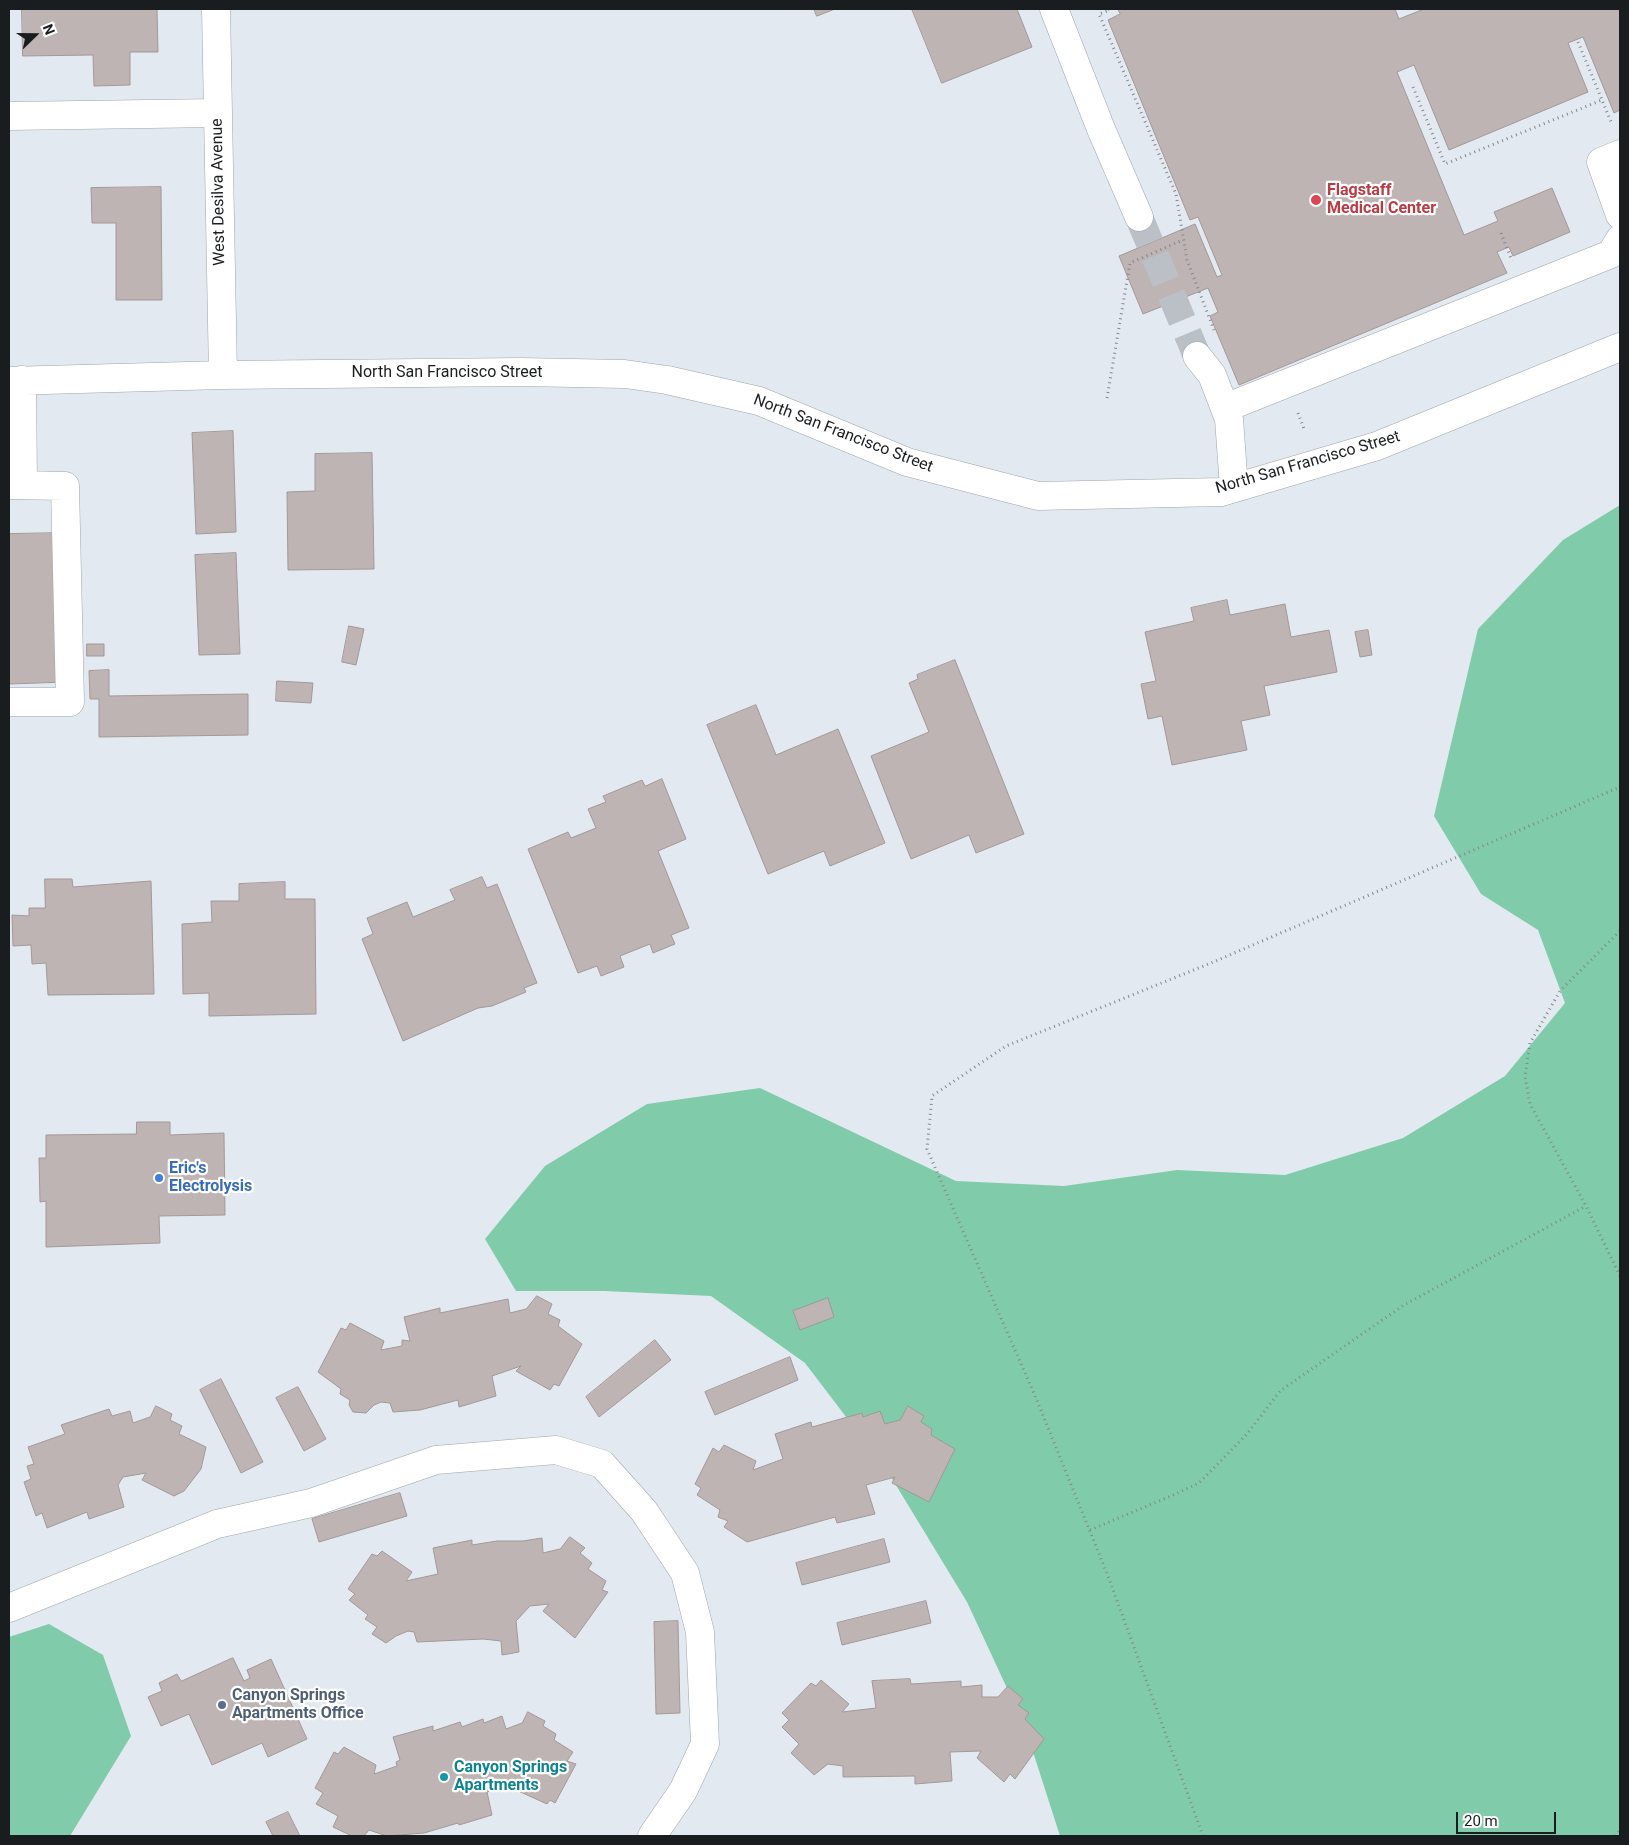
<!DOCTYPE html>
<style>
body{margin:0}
#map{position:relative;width:1629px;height:1845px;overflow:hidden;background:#e3e9f0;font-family:Roboto,sans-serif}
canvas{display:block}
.frame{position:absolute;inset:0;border:10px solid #1a1d1f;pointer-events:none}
.north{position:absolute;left:10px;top:10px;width:50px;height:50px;-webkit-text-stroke:4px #fff;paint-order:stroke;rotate:68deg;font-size:14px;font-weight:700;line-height:20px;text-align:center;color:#1a1d1f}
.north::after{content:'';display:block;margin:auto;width:18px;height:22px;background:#1a1d1f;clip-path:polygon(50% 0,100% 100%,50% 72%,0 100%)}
.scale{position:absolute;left:1456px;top:1812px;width:100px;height:22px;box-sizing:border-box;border:2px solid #1a1d1f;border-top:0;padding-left:6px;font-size:15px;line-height:18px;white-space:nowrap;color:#1a1d1f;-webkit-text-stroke:4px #fff;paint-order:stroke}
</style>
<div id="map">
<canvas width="1629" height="1845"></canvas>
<div class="frame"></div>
<div class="north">N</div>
<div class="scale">20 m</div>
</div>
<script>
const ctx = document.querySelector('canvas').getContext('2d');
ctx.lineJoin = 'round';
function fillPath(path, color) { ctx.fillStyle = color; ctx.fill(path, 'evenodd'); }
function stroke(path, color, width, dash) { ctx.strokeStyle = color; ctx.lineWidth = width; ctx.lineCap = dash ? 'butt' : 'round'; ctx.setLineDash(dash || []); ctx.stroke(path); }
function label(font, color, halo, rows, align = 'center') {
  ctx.font = font + ' Roboto,sans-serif'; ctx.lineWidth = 4.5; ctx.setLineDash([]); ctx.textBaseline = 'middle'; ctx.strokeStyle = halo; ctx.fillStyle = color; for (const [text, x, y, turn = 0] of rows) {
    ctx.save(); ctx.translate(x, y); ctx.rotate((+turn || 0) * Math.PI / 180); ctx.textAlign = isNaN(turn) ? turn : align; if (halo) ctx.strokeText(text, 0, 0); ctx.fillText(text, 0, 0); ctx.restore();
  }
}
fillPath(new Path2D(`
 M 1620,505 L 1620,1836 L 1060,1836 L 1025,1727 L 967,1602 L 888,1472 L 805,1363 L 711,1296 L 604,1291 L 516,1291 L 485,1239 L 545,1166 L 647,1104 L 760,1088 L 956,1181 L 1064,1186 L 1177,1170 L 1285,1175 L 1403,1138 L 1505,1076 L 1565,1003 L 1538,930 L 1481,894 L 1434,816 L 1478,629 L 1563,540 Z
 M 49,1624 L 103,1655 L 131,1736 L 70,1836 L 9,1836 L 9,1637 Z`), '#80ccaa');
const building = new Path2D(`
 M 22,9 L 157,9 L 158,52 L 130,52 L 130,85 L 94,86 L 93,55 L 23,56 Z
 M 814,9 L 835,9 L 817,16 Z
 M 912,9 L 1017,9 L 1032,47 L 942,83 Z
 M 1118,9 L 1395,9 L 1399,19 L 1424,9 L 1620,9 L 1620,110 L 1614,113 L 1583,37 L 1568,43 L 1588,92 L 1449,150 L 1414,65 L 1397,72 L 1464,235 L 1498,221 L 1494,212 L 1552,188 L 1570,232 L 1513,256 L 1509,247 L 1497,252 L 1507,273 L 1239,385 L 1210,316 L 1218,312 L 1208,288 L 1143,314 L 1119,256 L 1195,224 L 1217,277 L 1222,275 L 1198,217 L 1190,220 L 1108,20 L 1120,14 Z
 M 161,187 L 162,300 L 116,300 L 116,223 L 92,223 L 91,188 Z
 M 233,431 L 236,532 L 196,534 L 192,433 Z
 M 372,453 L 374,569 L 288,570 L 287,492 L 315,491 L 315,454 Z
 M 63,533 L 66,682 L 9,684 L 9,534 Z
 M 236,553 L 240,654 L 199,655 L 195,555 Z
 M 1227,600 L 1230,615 L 1285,604 L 1291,637 L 1329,630 L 1337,672 L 1264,686 L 1270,715 L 1241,721 L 1247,750 L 1172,765 L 1162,716 L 1148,719 L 1141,684 L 1156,681 L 1145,632 L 1194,621 L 1191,608 Z
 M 349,626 L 364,629 L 356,665 L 342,662 Z
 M 1368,630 L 1372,655 L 1360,657 L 1355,632 Z
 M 87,644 L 104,644 L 104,656 L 87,656 Z
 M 955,660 L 1024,834 L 976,853 L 969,835 L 911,859 L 871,756 L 929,732 L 909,683 L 918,679 L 917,675 Z
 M 109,670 L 109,696 L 248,694 L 248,735 L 99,737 L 99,699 L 90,699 L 89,671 Z
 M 277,681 L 313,683 L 311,703 L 276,701 Z
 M 756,705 L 776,755 L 838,729 L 885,843 L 830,866 L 824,851 L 768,874 L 707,725 Z
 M 662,779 L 686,839 L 658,851 L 689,928 L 671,935 L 675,944 L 653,953 L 650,944 L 620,956 L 624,967 L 601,976 L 597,966 L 578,973 L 528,849 L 568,832 L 571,838 L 596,828 L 588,809 L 606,802 L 603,796 L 642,780 L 645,786 Z
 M 482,877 L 487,888 L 497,884 L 537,983 L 524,988 L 526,992 L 492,1006 L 478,1008 L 403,1041 L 362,939 L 373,934 L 367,918 L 407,902 L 413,917 L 455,900 L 450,890 Z
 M 45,879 L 72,879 L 73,887 L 151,881 L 154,994 L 48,995 L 46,963 L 32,964 L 31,945 L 13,946 L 12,915 L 29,916 L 29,908 L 45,908 Z
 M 285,882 L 285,899 L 315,899 L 316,1014 L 209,1016 L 209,993 L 183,994 L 182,924 L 212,922 L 211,901 L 239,901 L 239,884 Z
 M 137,1122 L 170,1122 L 170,1135 L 224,1133 L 225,1215 L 159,1216 L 160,1243 L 46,1247 L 46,1201 L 40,1202 L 39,1158 L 46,1158 L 46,1135 L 136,1134 Z
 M 537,1296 L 552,1304 L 548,1314 L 560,1320 L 558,1326 L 582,1344 L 559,1386 L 554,1384 L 550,1390 L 516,1371 L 521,1366 L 492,1376 L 496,1396 L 459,1407 L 458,1400 L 420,1410 L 393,1412 L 390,1403 L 381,1402 L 374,1405 L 366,1413 L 353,1412 L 349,1405 L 350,1400 L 340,1394 L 341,1389 L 318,1372 L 341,1328 L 346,1330 L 350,1323 L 384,1341 L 381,1350 L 402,1346 L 402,1340 L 410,1341 L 404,1317 L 440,1308 L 440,1313 L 508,1299 L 510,1313 L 526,1309 Z
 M 828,1298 L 834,1317 L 800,1330 L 793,1311 Z
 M 655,1340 L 671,1360 L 599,1417 L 586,1397 Z
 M 790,1357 L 798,1380 L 715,1415 L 705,1392 Z
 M 221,1379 L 263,1462 L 241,1473 L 200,1390 Z
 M 298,1387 L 326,1439 L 304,1451 L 276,1398 Z
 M 156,1406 L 172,1414 L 170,1420 L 182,1426 L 179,1434 L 206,1447 L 201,1469 L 184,1491 L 174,1496 L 142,1480 L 146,1473 L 123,1477 L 118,1485 L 124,1507 L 89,1519 L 87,1512 L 47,1528 L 42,1513 L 36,1516 L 24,1482 L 31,1479 L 27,1466 L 34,1464 L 28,1447 L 65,1434 L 61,1425 L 109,1409 L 112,1416 L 130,1411 L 133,1423 L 150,1417 Z
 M 908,1406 L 924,1416 L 921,1422 L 932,1429 L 931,1435 L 955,1449 L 929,1502 L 892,1483 L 895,1477 L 866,1485 L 875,1514 L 837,1523 L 835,1517 L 747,1542 L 724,1527 L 728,1521 L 718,1517 L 720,1510 L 697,1495 L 701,1488 L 695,1484 L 713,1448 L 719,1452 L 724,1445 L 756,1461 L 753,1470 L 783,1459 L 775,1434 L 811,1422 L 812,1427 L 862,1413 L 863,1417 L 880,1411 L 885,1424 L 900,1420 Z
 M 400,1493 L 407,1516 L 319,1542 L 312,1519 Z
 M 570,1537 L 585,1548 L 580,1553 L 592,1563 L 588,1569 L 606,1581 L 602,1590 L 608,1592 L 575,1638 L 543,1611 L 549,1604 L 530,1606 L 516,1621 L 519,1652 L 502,1655 L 501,1641 L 483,1639 L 417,1642 L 414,1632 L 408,1631 L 396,1636 L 386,1643 L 372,1634 L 377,1627 L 365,1619 L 368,1615 L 349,1600 L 355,1594 L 348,1589 L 372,1554 L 377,1556 L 382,1551 L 412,1572 L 406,1581 L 438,1574 L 433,1548 L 472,1540 L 472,1545 L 497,1541 L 523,1541 L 542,1538 L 543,1553 L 560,1549 Z
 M 884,1539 L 890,1562 L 802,1585 L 796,1563 Z
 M 926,1601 L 931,1623 L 842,1645 L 837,1623 Z
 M 678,1621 L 680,1713 L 656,1714 L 654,1622 Z
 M 233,1658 L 244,1681 L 250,1678 L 247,1670 L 271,1659 L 307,1739 L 268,1757 L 262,1743 L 212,1765 L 189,1714 L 161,1726 L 148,1697 L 162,1691 L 159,1683 L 177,1674 L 181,1681 Z
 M 910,1679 L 911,1684 L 961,1681 L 961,1687 L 982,1685 L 982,1697 L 998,1697 L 1008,1686 L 1023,1699 L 1018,1705 L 1029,1713 L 1025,1719 L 1044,1739 L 1015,1779 L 1010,1774 L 1004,1782 L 977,1758 L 981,1751 L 950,1752 L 952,1781 L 915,1784 L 915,1776 L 843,1777 L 843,1766 L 828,1764 L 814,1775 L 791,1753 L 799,1744 L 782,1727 L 789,1720 L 782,1713 L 811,1683 L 816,1686 L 821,1680 L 849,1704 L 842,1712 L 876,1708 L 872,1681 Z
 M 528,1712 L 545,1721 L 543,1726 L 556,1734 L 554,1740 L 573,1752 L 567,1761 L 576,1764 L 555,1803 L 550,1800 L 547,1804 L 514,1789 L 516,1781 L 487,1792 L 492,1815 L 459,1825 L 458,1823 L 424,1833 L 387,1836 L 369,1830 L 364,1836 L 352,1836 L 333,1827 L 338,1816 L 316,1804 L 323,1793 L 315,1788 L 334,1752 L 338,1754 L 344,1747 L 376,1765 L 374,1774 L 397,1766 L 396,1762 L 400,1760 L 393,1737 L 433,1726 L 433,1731 L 460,1722 L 462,1727 L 483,1719 L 484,1723 L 502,1716 L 506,1729 L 522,1723 Z
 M 288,1812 L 300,1836 L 273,1836 L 266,1822 Z`);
fillPath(building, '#beb4b3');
stroke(building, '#a29898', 1);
stroke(new Path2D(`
 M 1139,217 L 1197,356`), '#bbc0c6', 28, [28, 14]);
const minor = new Path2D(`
 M 216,9 L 223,375
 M 1054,9 L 1101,129 L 1139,217
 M 9,116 L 218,113
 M 1620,154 L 1601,162 L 1620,215
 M 1197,356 L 1212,375 L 1229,419 L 1234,488
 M 22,380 L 23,485
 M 9,381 L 223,375 L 521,372 L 625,374 L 667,380 L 759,401 L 907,462 L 1038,496 L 1221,492 L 1377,446 L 1620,347
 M 1225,408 L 1611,254 L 1620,239
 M 9,485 L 65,486 L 70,702 L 9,702
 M 9,1608 L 217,1524 L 311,1503 L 436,1460 L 556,1450 L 602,1464 L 644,1511 L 685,1573 L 700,1632 L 705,1744 L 683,1791 L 652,1836`);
stroke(minor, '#9fa5ab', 29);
stroke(new Path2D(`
 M 1109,9 L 1110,10 L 1099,14 L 1176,194 L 1187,260 L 1214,330
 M 1578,42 L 1602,100
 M 1413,87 L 1445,164 L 1602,100 L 1612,124
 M 1501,233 L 1512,261
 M 1107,398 L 1130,263 L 1183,240
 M 1298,413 L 1304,429
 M 1620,931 L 1560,991 L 1530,1043 L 1525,1076 L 1530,1104 L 1586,1206 L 1620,1276
 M 1090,1530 L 1171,1496 L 1199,1483 L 1247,1434 L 1280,1391 L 1404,1305 L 1586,1206
 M 1203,1836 L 1108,1576 L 1036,1398 L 927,1149 L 932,1096 L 1006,1046 L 1211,963 L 1620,787
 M 1615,1836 L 1620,1830`), '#83888c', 3, [1, 4]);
stroke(minor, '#fff', 28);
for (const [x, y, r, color] of [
 [1316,200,6,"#e0444e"],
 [159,1178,5,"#3f7fe0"],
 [222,1705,5,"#5c6f8a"],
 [444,1777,5,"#0f9aa8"]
]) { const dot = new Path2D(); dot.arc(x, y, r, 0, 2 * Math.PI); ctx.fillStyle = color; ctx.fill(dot); stroke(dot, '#fff', 2); }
label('bold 16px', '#be3a42', '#fff', [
 ["Flagstaff",1327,191],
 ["Medical Center",1327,209]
], 'left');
label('16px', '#1a1d1f', '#fff', [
 ["West Desilva Avenue",219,192,-91],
 ["North San Francisco Street",447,373],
 ["North San Francisco Street",843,434,21],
 ["North San Francisco Street",1308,463,-16]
]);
label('bold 16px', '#366cbe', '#fff', [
 ["Eric's",169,1169],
 ["Electrolysis",169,1187]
], 'left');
label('bold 16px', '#4e5e75', '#fff', [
 ["Canyon Springs",232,1696],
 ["Apartments Office",232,1714]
], 'left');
label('bold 16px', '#0d838f', '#fff', [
 ["Canyon Springs",454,1768],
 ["Apartments",454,1786]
], 'left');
</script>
